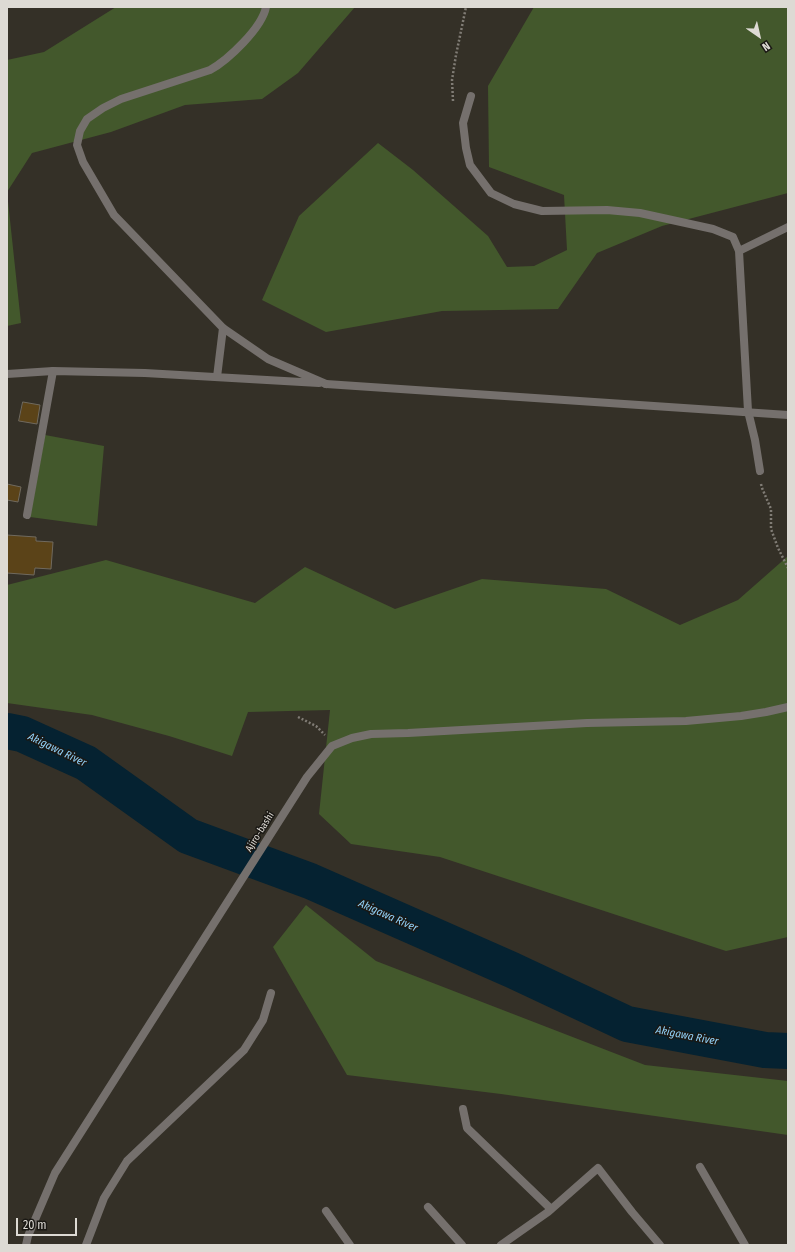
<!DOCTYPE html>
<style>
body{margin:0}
#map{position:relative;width:795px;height:1252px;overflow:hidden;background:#343027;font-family:"Fira Sans Condensed",sans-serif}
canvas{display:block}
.frame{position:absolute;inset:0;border:8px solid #dddad4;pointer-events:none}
.north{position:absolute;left:739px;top:16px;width:40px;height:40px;-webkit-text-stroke:3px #1a1814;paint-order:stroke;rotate:146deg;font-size:11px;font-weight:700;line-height:16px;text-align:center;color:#dddad4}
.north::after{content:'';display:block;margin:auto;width:14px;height:18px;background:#dddad4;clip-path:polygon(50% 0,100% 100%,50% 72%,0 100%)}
.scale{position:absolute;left:16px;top:1218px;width:61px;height:18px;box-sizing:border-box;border:2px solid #dddad4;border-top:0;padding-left:5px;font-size:12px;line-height:14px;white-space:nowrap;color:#dddad4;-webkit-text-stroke:3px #1a1814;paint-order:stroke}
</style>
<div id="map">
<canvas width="795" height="1252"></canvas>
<div class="frame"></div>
<div class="north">N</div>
<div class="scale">20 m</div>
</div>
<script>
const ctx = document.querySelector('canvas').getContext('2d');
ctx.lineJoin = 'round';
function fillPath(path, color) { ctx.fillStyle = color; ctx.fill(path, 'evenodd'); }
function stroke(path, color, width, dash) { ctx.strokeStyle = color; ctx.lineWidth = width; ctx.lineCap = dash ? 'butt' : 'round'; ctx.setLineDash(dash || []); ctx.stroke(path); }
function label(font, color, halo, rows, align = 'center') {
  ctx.font = font + ' "Fira Sans Condensed",sans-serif'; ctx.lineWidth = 3; ctx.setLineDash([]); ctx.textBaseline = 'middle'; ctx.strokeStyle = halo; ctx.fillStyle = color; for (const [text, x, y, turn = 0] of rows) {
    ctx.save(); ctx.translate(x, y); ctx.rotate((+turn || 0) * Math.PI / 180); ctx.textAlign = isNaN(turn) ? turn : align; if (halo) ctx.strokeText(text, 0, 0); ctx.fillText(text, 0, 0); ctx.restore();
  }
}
fillPath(new Path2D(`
 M 116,7 L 355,7 L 298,73 L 262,99 L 185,105 L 111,132 L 32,153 L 7,192 L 21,323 L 7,326 L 7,60 L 44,52 Z
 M 534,7 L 788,7 L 788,193 L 662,226 L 597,253 L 558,309 L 442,311 L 326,332 L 262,300 L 299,216 L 378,143 L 413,170 L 488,236 L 507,267 L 534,266 L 567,250 L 564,195 L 489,167 L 488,86 Z
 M 45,435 L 104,446 L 97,526 L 30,517 Z
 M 788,556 L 788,937 L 726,951 L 440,857 L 351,844 L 319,814 L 330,710 L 248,712 L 232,756 L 169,736 L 92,715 L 7,703 L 7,585 L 106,560 L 255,603 L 305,567 L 395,609 L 482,579 L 606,589 L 680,625 L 738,600 Z
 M 306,905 L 376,961 L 645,1065 L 788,1081 L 788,1135 L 501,1094 L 347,1075 L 273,947 Z`), '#43582c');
stroke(new Path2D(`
 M 7,731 L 22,734 L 86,763 L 188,836 L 310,881 L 512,970 L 627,1024 L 765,1050 L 788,1051`), '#052231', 36);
const building = new Path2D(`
 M 23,402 L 40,405 L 37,424 L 19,421 Z
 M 7,484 L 21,487 L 18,502 L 7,500 Z
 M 7,535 L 36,537 L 36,541 L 53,542 L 51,569 L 35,568 L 34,575 L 7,573 Z`);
fillPath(building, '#5b4318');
stroke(building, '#706a5f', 1);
stroke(new Path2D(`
 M 453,101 L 452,80 L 456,55 L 466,7
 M 761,484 L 762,488 L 771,509 L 771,529 L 778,548 L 788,568
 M 298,717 L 316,726 L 325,735`), '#807c75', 2.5, [2, 2]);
stroke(new Path2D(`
 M 27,515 L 53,371
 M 463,1109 L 467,1128 L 551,1209
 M 428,1207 L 462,1245
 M 326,1211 L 350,1245
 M 86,1245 L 104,1198 L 127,1161 L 244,1050 L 263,1020 L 271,993`), '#75706d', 8);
stroke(new Path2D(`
 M 266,7 C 262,28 228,60 210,70 L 121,99 L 103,108 L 87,119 L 80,131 L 77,145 L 83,162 L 114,215 L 223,328 L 268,359 L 326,384
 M 471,96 L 463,123 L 466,148 L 470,165 L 491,193 L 514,204 L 542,211 L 607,210 L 640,213 L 713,229 L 733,237 L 739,251
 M 7,374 L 53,371 L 145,373 L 319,383
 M 217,377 L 223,328
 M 760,471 L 755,440 L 748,411 L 739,251 L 788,227
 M 700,1167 L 745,1245
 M 26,1245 L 28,1236 L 55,1173 L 307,777 L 332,746 L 352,738 L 371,734 L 408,733 L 587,723 L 686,721 L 741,716 L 766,712 L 788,707
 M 501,1245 L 548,1212 L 598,1168 L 632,1212 L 660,1245`), '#75706d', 8);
stroke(new Path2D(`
 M 326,384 L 788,415`), '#75706d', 8);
label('10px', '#dddad4', '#1a1814', [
 ["Ajiro-bashi",260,832,-58]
]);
label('italic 11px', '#91d1f8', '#1a1814', [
 ["Akigawa River",57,750,26],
 ["Akigawa River",388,916,24],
 ["Akigawa River",687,1036,11]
]);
</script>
